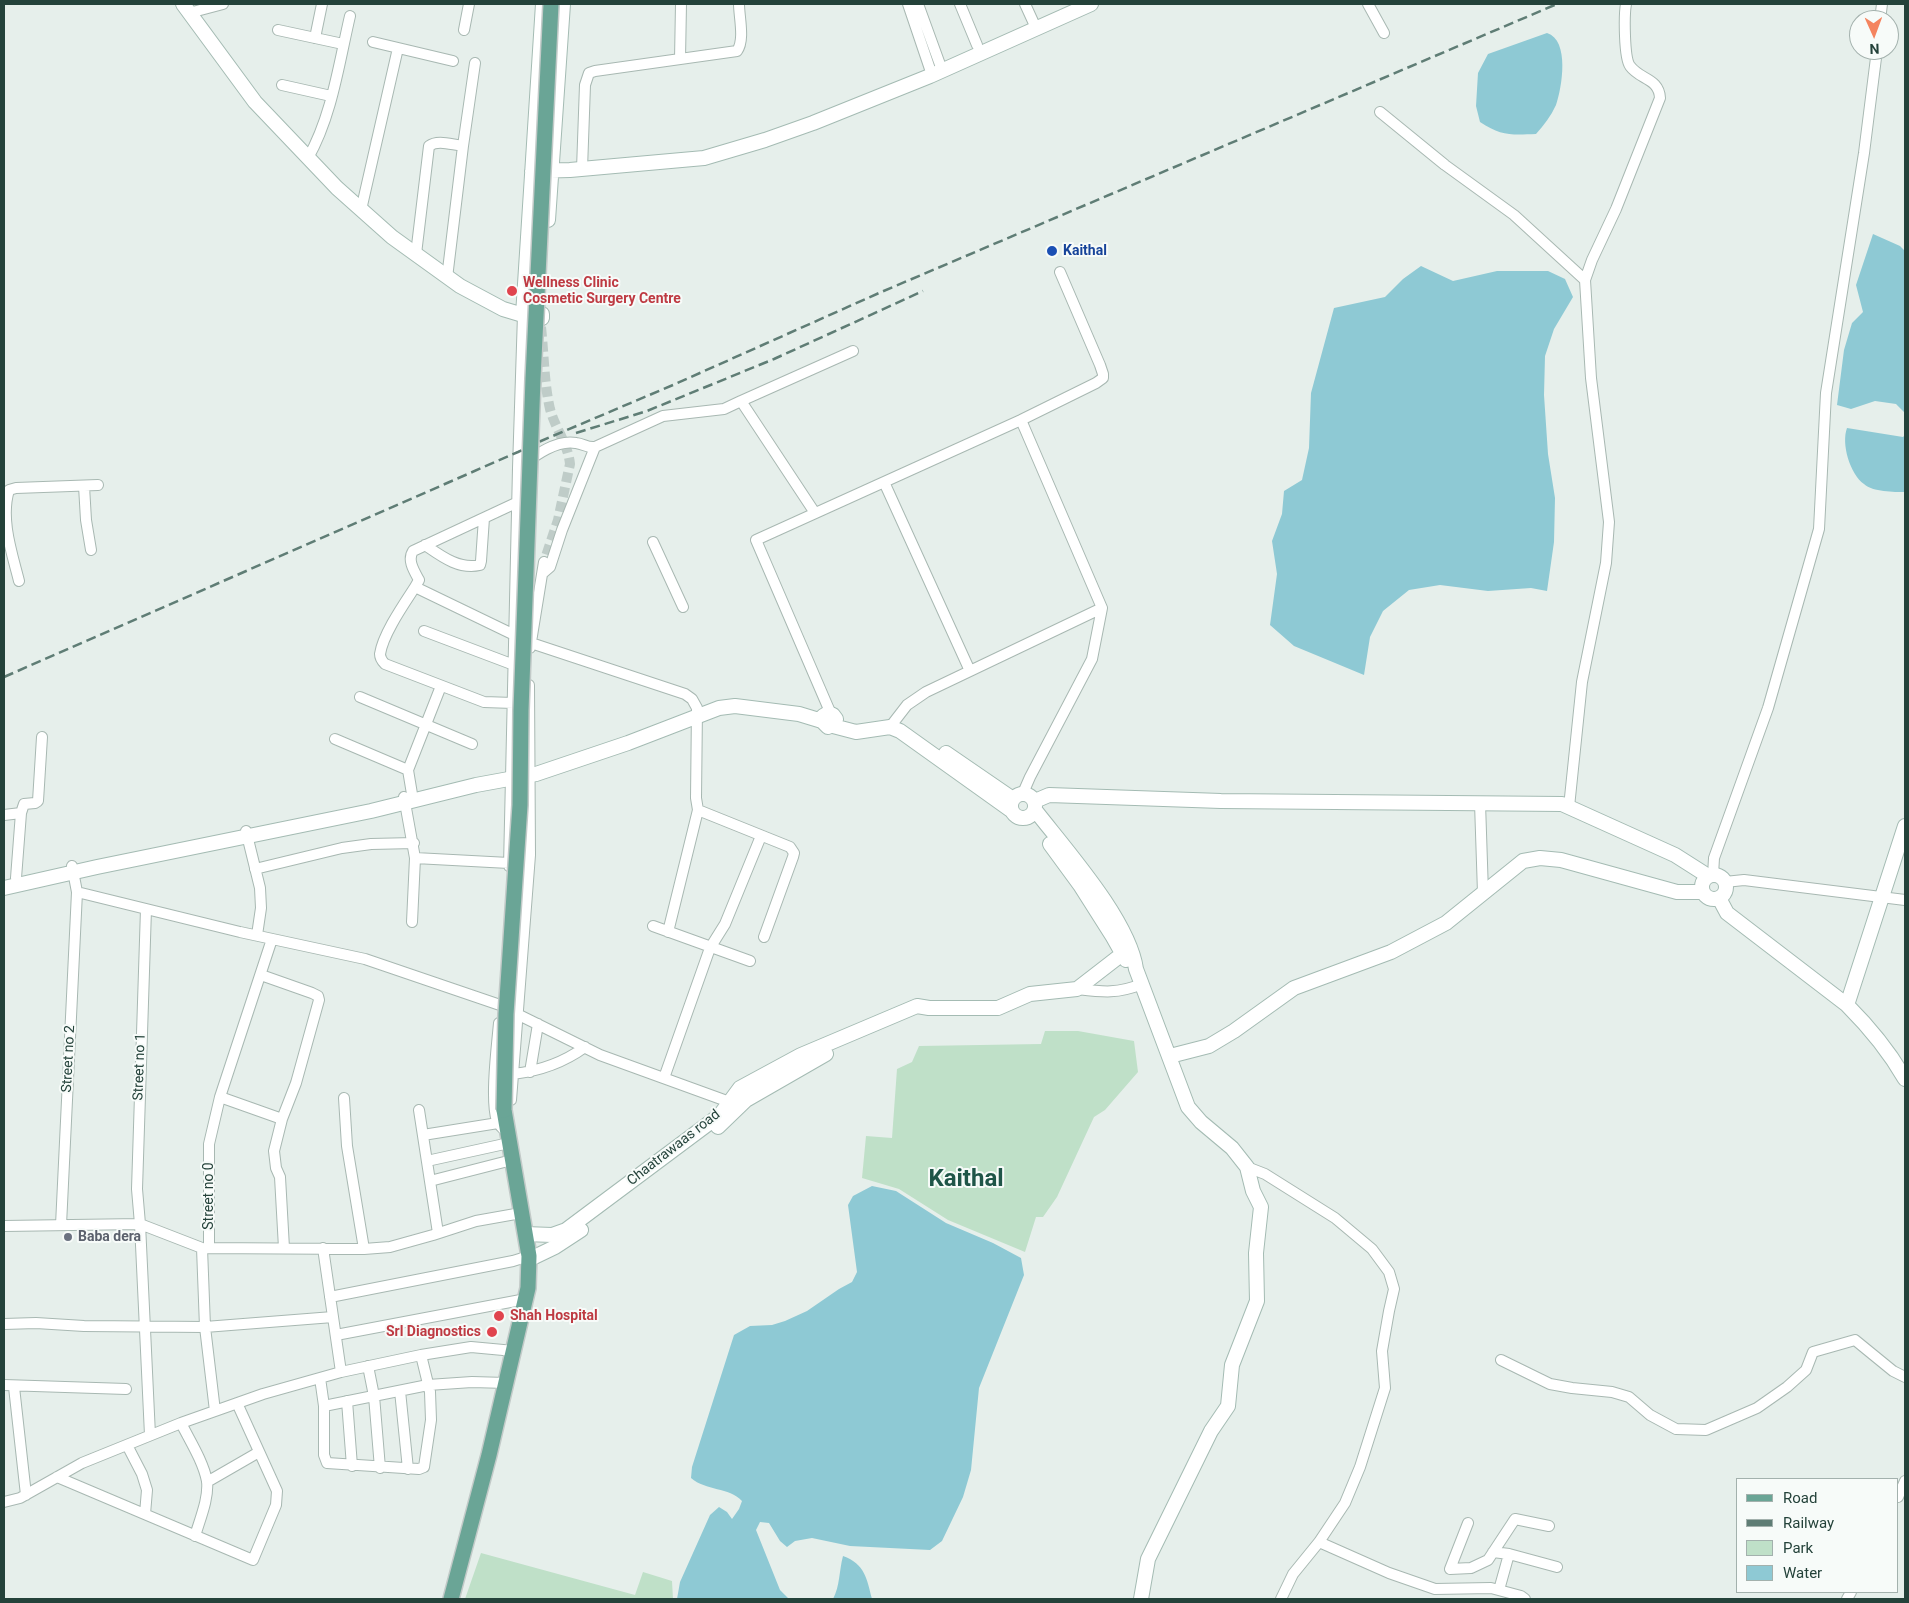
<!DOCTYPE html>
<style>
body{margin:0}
#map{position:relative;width:1909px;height:1603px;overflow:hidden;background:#e6efeb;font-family:Roboto,sans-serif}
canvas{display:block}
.frame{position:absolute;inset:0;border:5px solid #24423a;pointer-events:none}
.legend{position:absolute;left:1736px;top:1478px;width:162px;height:115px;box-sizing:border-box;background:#f7fbf9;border:1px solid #a3b1ad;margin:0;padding:6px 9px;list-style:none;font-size:15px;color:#24423a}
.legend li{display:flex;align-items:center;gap:10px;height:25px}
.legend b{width:25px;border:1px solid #a3b1ad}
.north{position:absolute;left:1849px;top:10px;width:50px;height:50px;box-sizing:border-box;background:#f7fbf9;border:1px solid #a3b1ad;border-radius:50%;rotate:178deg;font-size:14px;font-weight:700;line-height:20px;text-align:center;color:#24423a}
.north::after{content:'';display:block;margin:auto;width:18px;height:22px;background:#f4845f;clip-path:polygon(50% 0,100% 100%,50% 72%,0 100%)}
</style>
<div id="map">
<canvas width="1909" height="1603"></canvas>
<div class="frame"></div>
<ul class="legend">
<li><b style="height:6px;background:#6aa596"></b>Road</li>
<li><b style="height:6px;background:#5f7d75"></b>Railway</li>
<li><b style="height:14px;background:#bfe0c8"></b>Park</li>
<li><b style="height:14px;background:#8ec9d4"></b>Water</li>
</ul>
<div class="north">N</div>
</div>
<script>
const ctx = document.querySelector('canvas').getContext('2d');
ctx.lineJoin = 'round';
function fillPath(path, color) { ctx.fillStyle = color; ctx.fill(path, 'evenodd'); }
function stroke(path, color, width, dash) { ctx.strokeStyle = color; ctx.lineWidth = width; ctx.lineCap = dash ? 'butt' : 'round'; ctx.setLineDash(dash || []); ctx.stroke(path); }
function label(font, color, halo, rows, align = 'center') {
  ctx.font = font + ' Roboto,sans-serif'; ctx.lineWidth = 4; ctx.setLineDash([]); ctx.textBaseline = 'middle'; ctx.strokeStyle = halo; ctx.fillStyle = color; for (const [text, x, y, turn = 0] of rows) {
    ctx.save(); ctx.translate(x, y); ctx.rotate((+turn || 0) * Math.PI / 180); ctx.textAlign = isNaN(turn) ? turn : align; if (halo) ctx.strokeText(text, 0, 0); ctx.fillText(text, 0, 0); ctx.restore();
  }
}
fillPath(new Path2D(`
 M 1045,1031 L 1078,1031 L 1134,1041 L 1138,1072 L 1105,1110 L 1094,1117 L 1057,1197 L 1043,1217 L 1036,1217 L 1025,1252 L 948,1220 L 899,1189 L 862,1178 L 866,1136 L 892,1138 L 897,1069 L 912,1062 L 919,1046 L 1041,1044 Z
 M 481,1553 L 635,1595 L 643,1572 L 672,1581 L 673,1599 L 465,1599 Z`), '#bfe0c8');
fillPath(new Path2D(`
 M 1547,33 C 1570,40 1562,88 1556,105 C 1551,116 1544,125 1536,134 C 1511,135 1501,136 1480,122 L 1476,106 L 1478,73 L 1488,54 Z
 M 1873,234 L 1900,246 L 1905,251 L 1905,413 L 1896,404 L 1875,401 L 1851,409 L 1837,405 L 1844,350 L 1852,323 L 1863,312 L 1856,285 Z
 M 1421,266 L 1453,281 L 1497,271 L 1548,271 L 1565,279 L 1573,297 L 1554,329 L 1545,356 L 1544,395 L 1548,454 L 1555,498 L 1554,542 L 1547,591 L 1531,588 L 1488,591 L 1440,585 L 1409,590 L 1383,611 L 1370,637 L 1364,675 L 1294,646 L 1270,625 L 1277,574 L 1272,541 L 1282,514 L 1284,491 L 1302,480 L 1309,448 L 1311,393 L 1334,308 L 1385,297 L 1403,279 Z
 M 1847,428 L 1903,437 L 1905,435 L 1905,492 C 1894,492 1873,492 1864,484 C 1850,474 1841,444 1847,428 Z
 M 872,1186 L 896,1191 L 946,1223 L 993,1243 L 1021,1258 L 1024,1275 L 979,1388 L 971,1470 L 963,1497 L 942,1541 L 930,1550 L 850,1546 L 812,1538 L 795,1541 L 787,1547 L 780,1541 L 769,1523 L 760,1522 L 756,1530 L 780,1590 L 789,1599 L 677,1599 L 680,1582 L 710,1515 L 719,1507 L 727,1512 L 732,1519 L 739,1509 L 742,1501 C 729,1487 706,1491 691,1478 L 692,1467 L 734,1335 L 750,1326 L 772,1325 L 785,1321 L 807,1311 L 839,1289 L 852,1282 L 857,1272 L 848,1205 L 853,1196 Z
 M 843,1556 C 865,1564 867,1579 872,1599 L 833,1599 C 840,1586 839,1571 843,1556 Z`), '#8ec9d4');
stroke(new Path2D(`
 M 541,327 C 544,354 544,383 550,409 C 555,428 568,444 570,464 L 558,520 L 544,562`), '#bfccc8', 10, [10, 5]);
const street = new Path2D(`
 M 908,4 L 932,75
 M 918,4 L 942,70
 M 960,4 L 977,45
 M 1025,4 L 1036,28
 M 1368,4 L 1384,33
 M 189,13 L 223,4
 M 1880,20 L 1882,4
 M 278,30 L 343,44
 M 464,30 L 469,4
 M 315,38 L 322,4
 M 373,42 L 453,61
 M 680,59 L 681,4
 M 282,85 L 331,96
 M 1380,112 L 1445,165 L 1514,215 L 1585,280 L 1591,378 L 1609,522 L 1606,563 L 1582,682 L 1569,807
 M 308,158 C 332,116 339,63 350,16
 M 582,169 L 585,85 L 589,73 L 595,71 L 737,51 C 745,40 739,17 739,4
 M 361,210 L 398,48
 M 416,254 L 429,146 C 438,139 452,145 463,146
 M 447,278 L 463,146 L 475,63
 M 1585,280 L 1592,260 L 1616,209 L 1660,98 C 1659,78 1640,80 1630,66 C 1624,58 1624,15 1626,4
 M 1021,420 L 1102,608 L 1092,659 L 1030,777 L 1023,793
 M 518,468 L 523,315
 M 884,482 L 970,671
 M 84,486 L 86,520 L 91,550
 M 815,513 L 741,401 L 853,351
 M 653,542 L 683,607
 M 425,545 C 441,556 459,570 480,565 L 481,561 L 484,518
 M 543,573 L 550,567 L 562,530 L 595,447
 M 19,581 C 12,553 0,519 9,490 L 16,488 L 98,485
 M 415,587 L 419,580 C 414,571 407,560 413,551 L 518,502
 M 424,631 L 514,665
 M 530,648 L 544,562
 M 360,697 L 472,744
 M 513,703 L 484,702 L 385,664 C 382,661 380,658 380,654 C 383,634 404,604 415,587 L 531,643 L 685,694 L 692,699 L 697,708 L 696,798 L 698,810 L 668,932
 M 831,714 L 756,540 L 1021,420 L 1096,383 L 1103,378 L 1103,374 L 1100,365 L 1060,272
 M 890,727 L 907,705 L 926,692 L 1102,608
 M 335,739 L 408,770
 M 404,797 L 415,858 L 412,922
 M 413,800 L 408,770 L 441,686
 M 1480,803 L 1483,893
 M 698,810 L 790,847 L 794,853 L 793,857 L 764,937
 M 21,813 L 24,804 L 35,803 L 38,801 L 42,737
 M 4,815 L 21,813 L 16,878
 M 246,831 L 260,888 L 261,908 L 257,935
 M 415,858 L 509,863
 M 72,866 L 77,892 L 240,932 L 365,959 L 500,1005
 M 509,866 L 518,468 C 533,457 556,439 576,443 C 584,444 587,448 595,447 L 663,416 L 724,409 L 741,401
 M 255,869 L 342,848 L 371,844 L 414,843
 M 1713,875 L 1714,858 L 1768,708 L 1819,529 L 1826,393 L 1864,153 L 1877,50
 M 1725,882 L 1744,880 L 1905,900
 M 146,909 L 137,1189 L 140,1224 L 150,1435
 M 653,926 L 750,961
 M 261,975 L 312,993 L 318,996 L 319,1000 L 296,1083 L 282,1119 L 274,1151 L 276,1168 L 280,1177 L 284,1248
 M 1077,989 C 1103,992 1117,994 1142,984
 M 519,1015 L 600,1055 L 735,1104
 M 499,1023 C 497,1046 490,1100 497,1121 C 499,1126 504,1129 507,1133
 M 530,1072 L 538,1024
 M 513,1074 C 540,1071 563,1063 585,1047
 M 664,1078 L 710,948 L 725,924 L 761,836
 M 220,1097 L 282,1119
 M 344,1098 L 347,1146 L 364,1249
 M 511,1100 L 530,855 L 529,685
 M 419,1110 L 438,1233
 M 423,1135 L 498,1123
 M 427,1161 L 509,1143
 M 1247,1167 L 1265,1174 L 1335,1218 L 1372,1249 L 1389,1272 L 1394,1289 L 1389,1311 L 1382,1351 L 1385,1388 L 1360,1467 L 1345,1503 L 1319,1542 L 1293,1574 L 1281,1599
 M 430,1181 L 512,1160
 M 61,1225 L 77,892
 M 4,1226 L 140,1224 L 202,1248 L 364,1249 L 390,1247 L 433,1235 L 476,1221 L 521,1213
 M 202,1248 L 205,1327 L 215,1411
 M 209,1248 L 209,1144 L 220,1097 L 272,939
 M 323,1248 L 341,1372
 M 330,1297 L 513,1261 L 529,1256
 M 4,1324 L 36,1323 L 84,1326 L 205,1327 L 333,1317
 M 336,1335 L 526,1299
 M 1501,1360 L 1550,1384 L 1572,1388 L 1612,1392 L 1629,1397 L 1650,1415 L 1676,1429 L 1706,1430 L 1757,1408 L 1787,1387 L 1806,1370 L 1813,1352 L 1855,1340 L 1893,1371 L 1905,1377
 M 368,1366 L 374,1396 L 380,1468
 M 320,1378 L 324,1406 L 324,1455 L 327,1463 L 419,1469 L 424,1467 L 431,1420 L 430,1392 L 421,1355
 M 4,1385 L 126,1389
 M 14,1387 L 26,1495
 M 400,1391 L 408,1469
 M 347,1401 L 352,1466
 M 324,1406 L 428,1385 L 472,1382 L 506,1383
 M 181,1423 C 190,1441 203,1461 207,1481 C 209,1498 200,1519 195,1536
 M 127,1445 L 142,1474 L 147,1490 L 145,1514
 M 57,1477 L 253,1560 L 276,1505 L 277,1491 L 237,1403
 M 207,1482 L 259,1452
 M 1898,1497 L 1905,1481
 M 4,1502 L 20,1498 L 82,1463 L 181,1423 L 263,1394 L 341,1372 L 421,1355 L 471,1347 L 514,1351
 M 1468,1523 L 1450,1569 L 1471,1568 L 1488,1560 L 1515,1519 L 1549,1526
 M 1319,1542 L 1389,1573 L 1435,1589 L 1491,1588 L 1521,1596 L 1525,1599
 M 1493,1552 L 1509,1554 L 1499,1590
 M 1509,1554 L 1557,1567
 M 1847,1599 L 1851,1592`);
const secondary = new Path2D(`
 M 183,4 L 255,102 L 337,188 L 392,237 L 460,286 L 503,309 L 523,315 L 542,318 L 542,314
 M 532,171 L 570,170 L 704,158 L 765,140 L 813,123 L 930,76 L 1091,4
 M 548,220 L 563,4
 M 523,315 L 543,4
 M 833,726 L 856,732 L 890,727 L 900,731 L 1012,811
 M 946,753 L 1013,799
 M1011 806a12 12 0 1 1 24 0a12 12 0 1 1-24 0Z
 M 1035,801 L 1049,795 L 1221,801 L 1562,804 L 1675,855 L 1708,876
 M 1035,810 C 1066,850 1129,920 1136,969 L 1188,1107 L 1201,1122 L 1232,1148 L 1247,1167 L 1253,1191 L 1261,1207 L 1256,1253 L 1257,1301 L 1232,1365 L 1228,1406 L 1211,1431 L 1148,1559 L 1141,1599
 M 1050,844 L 1080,885 L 1113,937 L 1126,960
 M1702 887a12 12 0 1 1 24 0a12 12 0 1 1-24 0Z
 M 4,888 L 97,867 L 371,811 L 476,785 L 536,774 L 628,743 L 719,708 L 735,706 L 799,714 L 822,721 L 828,727 L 835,724 L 836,719 L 833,715 L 828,713 L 823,716 L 822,721
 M 1719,898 L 1727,913 L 1847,1005 C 1869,1027 1889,1051 1905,1079
 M 1847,1005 L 1905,826
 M 1170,1056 L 1209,1046 L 1234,1031 L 1294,988 L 1391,952 L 1446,923 L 1523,861 L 1540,858 L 1561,860 L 1677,892 L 1702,892
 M 718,1127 L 746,1100 L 826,1054
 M 525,1234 L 552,1235 L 566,1230 L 720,1115 L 740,1088 L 801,1055 L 917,1006 L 929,1008 L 998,1008 L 1030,994 L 1077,989 L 1130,948
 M 528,1260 L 555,1247 L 581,1230`);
const primary = new Path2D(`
 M 451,1599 L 489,1455 L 528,1288 L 529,1256 L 504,1110`);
stroke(street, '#a8b8b2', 12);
stroke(secondary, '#a4bbb3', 16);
stroke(primary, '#c2cac8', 18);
stroke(street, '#fff', 10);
stroke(secondary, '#fff', 14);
stroke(primary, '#6aa596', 15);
stroke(new Path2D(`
 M 576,433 L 647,411 L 774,359 L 923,291
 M 4,677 L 518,452 L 541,441 L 673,385 L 879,293 L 1557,4`), '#5f7d75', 2.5, [10, 5]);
const primaryBridge = new Path2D(`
 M 504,1110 L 506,1014 L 520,805 L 521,710 L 533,379 L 551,4`);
stroke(primaryBridge, '#c2cac8', 18, []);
stroke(primaryBridge, '#6aa596', 15);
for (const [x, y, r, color] of [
 [1052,251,6,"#1a4fb4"],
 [512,291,6,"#e0444e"],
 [68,1237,5,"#6b7280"],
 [499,1316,6,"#e0444e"],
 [492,1332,6,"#e0444e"]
]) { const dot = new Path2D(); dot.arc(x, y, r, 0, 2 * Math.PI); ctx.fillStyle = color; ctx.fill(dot); stroke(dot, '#f7fbf9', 2); }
label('bold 14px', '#164399', '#f7fbf9', [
 ["Kaithal",1063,251]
], 'left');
label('bold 14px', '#be3a42', '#f7fbf9', [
 ["Wellness Clinic",523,283],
 ["Cosmetic Surgery Centre",523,299],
 ["Shah Hospital",510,1316],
 ["Srl Diagnostics",481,1332,"right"]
], 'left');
label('14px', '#24423a', '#f7fbf9', [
 ["Street no 2",69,1059,-87],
 ["Street no 1",140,1067,-88],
 ["Chaatrawaas road",674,1148,-38],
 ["Street no 0",209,1196,-90]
]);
label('bold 14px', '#5b616d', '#f7fbf9', [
 ["Baba dera",78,1237]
], 'left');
label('bold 24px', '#1f5548', '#f7fbf9', [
 ["Kaithal",966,1180]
]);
</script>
